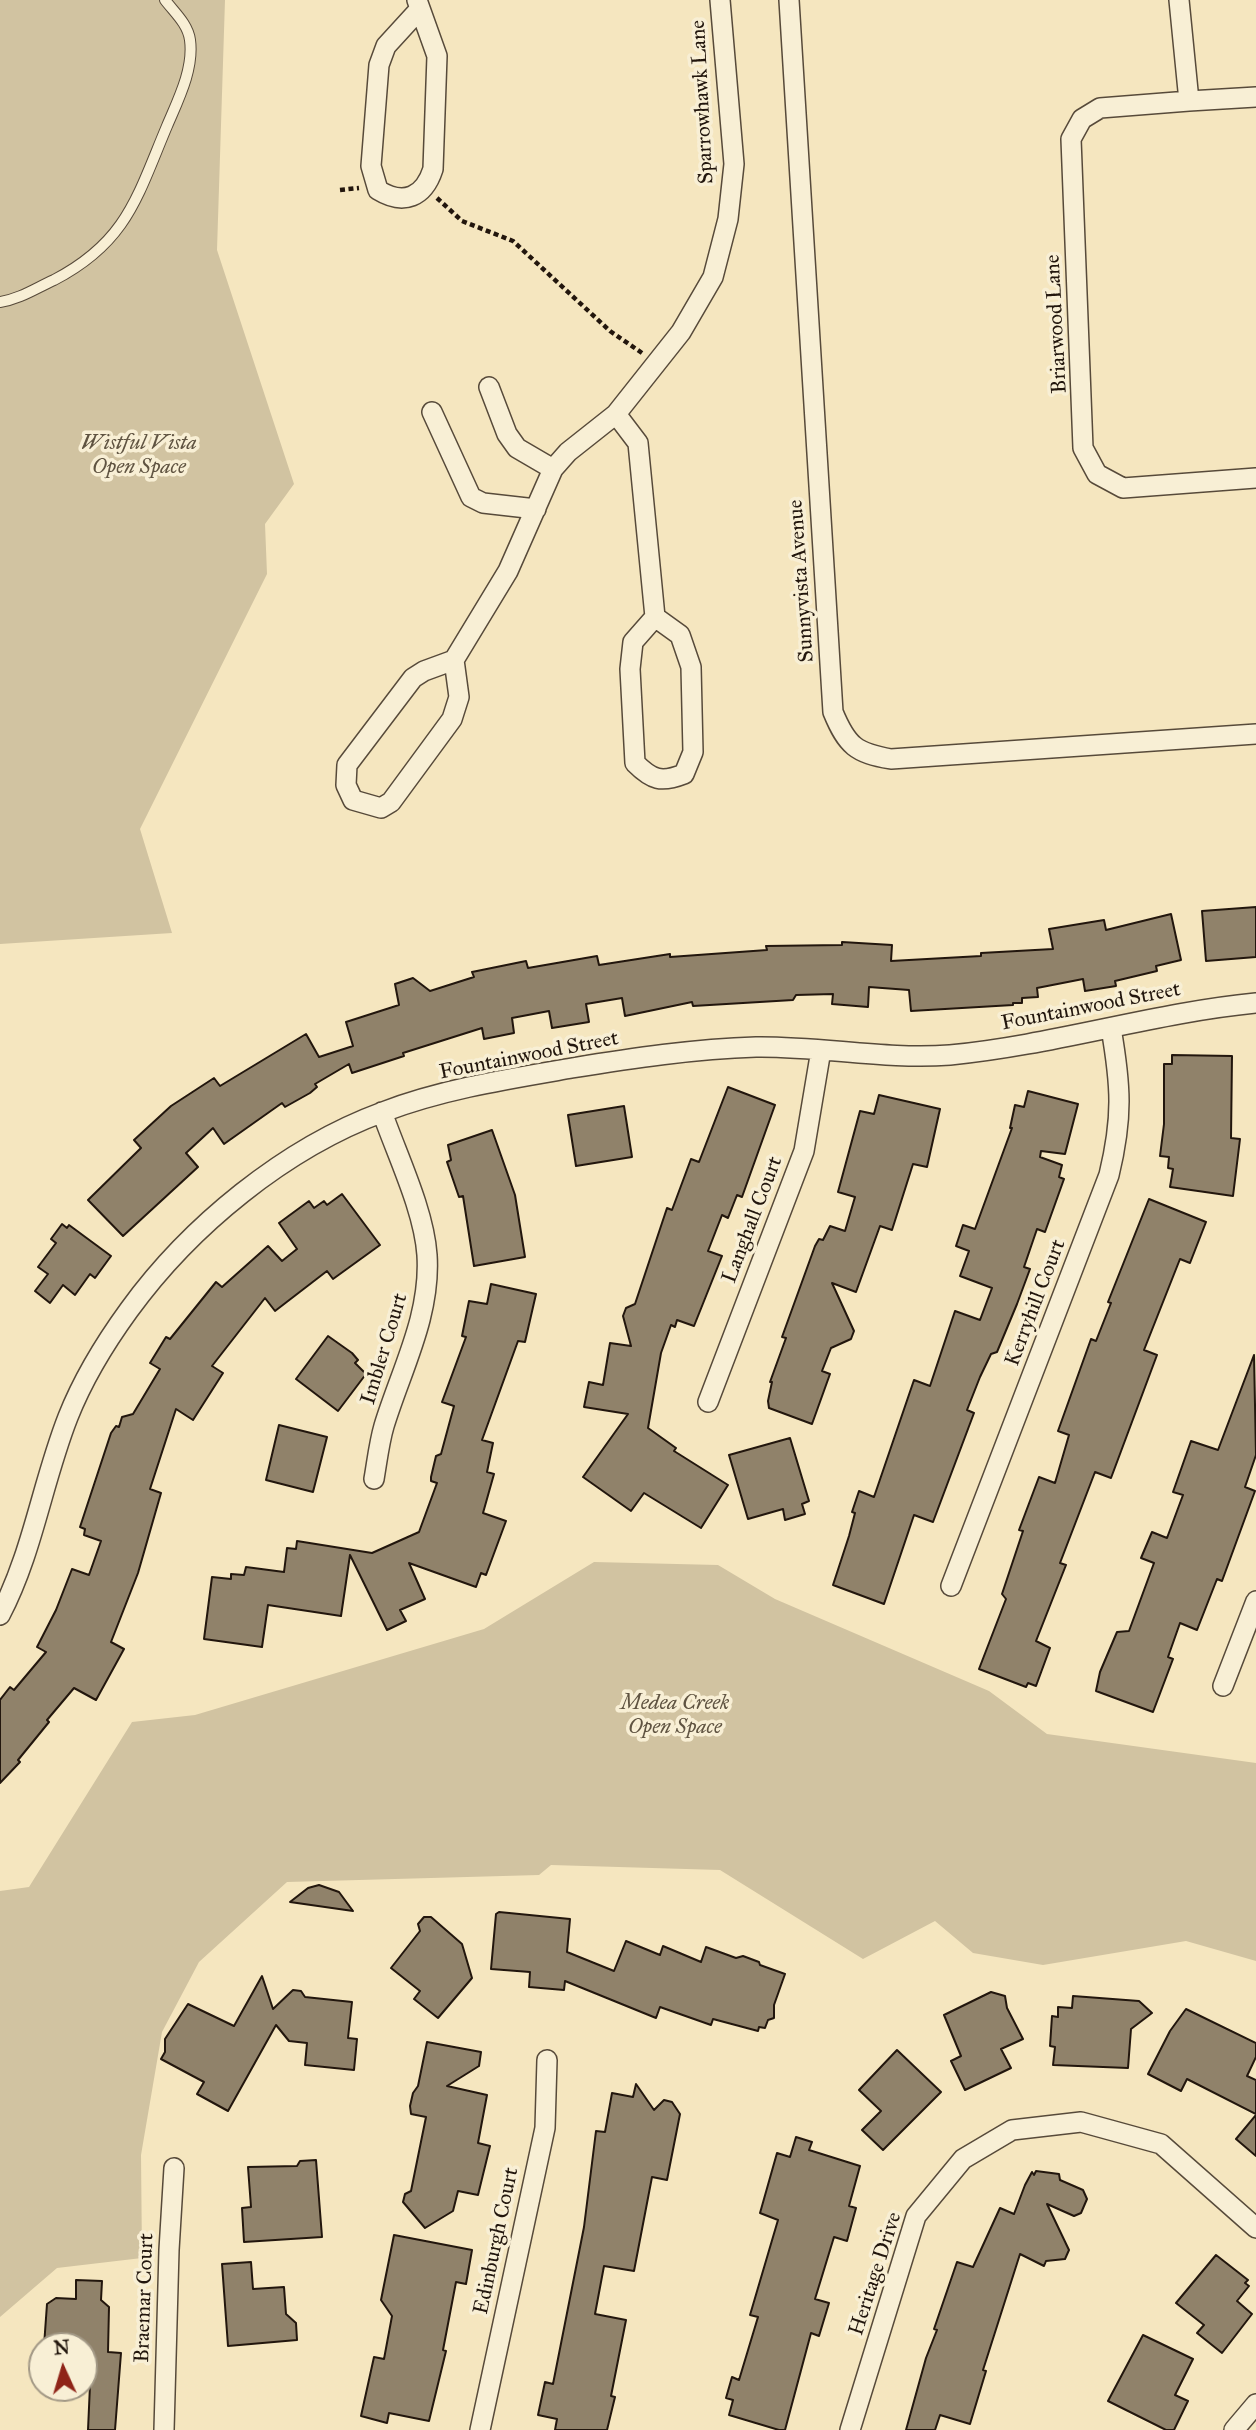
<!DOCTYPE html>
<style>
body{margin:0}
#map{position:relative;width:1256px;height:2430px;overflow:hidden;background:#f5e6bf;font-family:"IM FELL Great Primer",serif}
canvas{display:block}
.north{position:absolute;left:28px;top:2332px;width:70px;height:70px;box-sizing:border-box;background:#f8efd5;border:2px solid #a29885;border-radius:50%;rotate:356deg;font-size:19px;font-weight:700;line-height:28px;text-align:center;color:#22160d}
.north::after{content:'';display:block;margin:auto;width:24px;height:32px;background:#8f2418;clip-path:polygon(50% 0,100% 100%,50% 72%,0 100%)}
</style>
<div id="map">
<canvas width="1256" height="2430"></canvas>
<div class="north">N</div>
</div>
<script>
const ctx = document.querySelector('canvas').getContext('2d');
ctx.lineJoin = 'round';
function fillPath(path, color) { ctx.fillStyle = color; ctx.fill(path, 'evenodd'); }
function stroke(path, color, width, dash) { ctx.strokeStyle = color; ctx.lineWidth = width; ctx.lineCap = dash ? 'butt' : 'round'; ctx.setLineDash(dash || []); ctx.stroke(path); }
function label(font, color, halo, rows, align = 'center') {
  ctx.font = font + ' "IM FELL Great Primer",serif'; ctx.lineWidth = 7; ctx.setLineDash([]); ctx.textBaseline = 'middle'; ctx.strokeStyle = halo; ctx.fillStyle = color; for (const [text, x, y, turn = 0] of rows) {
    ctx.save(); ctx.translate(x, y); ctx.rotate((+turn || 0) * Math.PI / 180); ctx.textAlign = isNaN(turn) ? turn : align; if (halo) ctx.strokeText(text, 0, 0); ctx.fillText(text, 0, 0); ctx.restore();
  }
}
fillPath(new Path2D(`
 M 0,0 L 225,0 L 217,250 L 294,484 L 265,524 L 267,574 L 140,829 L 172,933 L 0,944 Z
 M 594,1562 L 718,1565 L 775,1599 L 989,1691 L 1047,1734 L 1256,1763 L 1256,1961 L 1186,1941 L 1043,1965 L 973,1953 L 935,1921 L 863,1959 L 720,1870 L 551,1865 L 539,1875 L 287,1882 L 199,1962 L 162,2032 L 141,2155 L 142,2258 L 57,2268 L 0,2317 L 0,1891 L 29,1887 L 132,1722 L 195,1715 L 484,1629 Z`), '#d1c3a1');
const building = new Path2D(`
 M 1256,907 L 1256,957 L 1206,961 L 1202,911 Z
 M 1171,914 L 1181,960 L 1156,966 L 1157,971 L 1115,981 L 1116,986 L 1085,991 L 1083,979 L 1037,988 L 1038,997 L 1022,998 L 1022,1003 L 1013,1003 L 1013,1005 L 911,1011 L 909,990 L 869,987 L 868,1007 L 832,1004 L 833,994 L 796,995 L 793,1000 L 693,1006 L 692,1002 L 625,1016 L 622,998 L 586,1004 L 589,1022 L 552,1028 L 549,1011 L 512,1018 L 514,1033 L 484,1039 L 482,1028 L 403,1053 L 404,1056 L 352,1073 L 349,1064 L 315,1084 L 317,1087 L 310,1093 L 285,1107 L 282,1103 L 224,1144 L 213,1128 L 186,1153 L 198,1167 L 123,1236 L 88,1200 L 141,1148 L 134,1140 L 171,1106 L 214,1078 L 220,1086 L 306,1034 L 319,1057 L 353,1046 L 346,1022 L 399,1005 L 395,984 L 413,978 L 430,991 L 474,977 L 472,972 L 526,961 L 528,968 L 597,956 L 599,965 L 670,954 L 670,957 L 767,950 L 766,946 L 842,945 L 842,942 L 892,945 L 891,961 L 981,956 L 981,953 L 1053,949 L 1049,929 L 1104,920 L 1106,930 Z
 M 1172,1055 L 1232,1056 L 1231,1138 L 1240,1139 L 1233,1196 L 1170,1187 L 1173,1169 L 1168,1168 L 1169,1157 L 1160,1156 L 1164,1124 L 1164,1064 L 1172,1064 Z
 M 728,1087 L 775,1105 L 742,1197 L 737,1195 L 728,1218 L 722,1215 L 708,1251 L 722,1256 L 694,1326 L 677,1320 L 675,1327 L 671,1325 L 661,1353 L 648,1428 L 676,1448 L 674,1451 L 728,1485 L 701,1528 L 644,1493 L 631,1511 L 583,1477 L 628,1414 L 584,1407 L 589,1382 L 603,1385 L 610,1343 L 631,1346 L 623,1316 L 626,1308 L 635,1304 L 667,1208 L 672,1210 L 691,1159 L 699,1162 Z
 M 1028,1091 L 1078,1104 L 1065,1154 L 1041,1151 L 1040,1157 L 1062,1165 L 1059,1177 L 1064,1179 L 1045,1232 L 1037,1229 L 1024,1267 L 1030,1269 L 1017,1304 L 997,1352 L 991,1354 L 980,1377 L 967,1410 L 974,1413 L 933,1522 L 914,1515 L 884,1604 L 833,1585 L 849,1536 L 855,1513 L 852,1512 L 859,1491 L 874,1497 L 914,1380 L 930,1386 L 955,1311 L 980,1320 L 992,1288 L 960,1276 L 969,1251 L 956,1246 L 963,1225 L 975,1229 L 1012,1128 L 1010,1128 L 1015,1105 L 1024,1107 Z
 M 879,1095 L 940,1109 L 927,1167 L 913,1164 L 892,1230 L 880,1226 L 856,1292 L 832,1283 L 854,1331 L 851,1339 L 831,1348 L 822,1371 L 830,1374 L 812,1424 L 769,1408 L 768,1401 L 772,1382 L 770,1382 L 786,1338 L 782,1337 L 815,1246 L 819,1239 L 823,1240 L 830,1226 L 845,1231 L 855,1197 L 838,1192 L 860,1111 L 874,1114 Z
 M 624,1106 L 632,1157 L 576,1166 L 568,1115 Z
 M 492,1130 L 515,1195 L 525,1257 L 474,1266 L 463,1196 L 459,1197 L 447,1162 L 451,1160 L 448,1145 Z
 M 342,1194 L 380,1245 L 333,1279 L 327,1271 L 275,1311 L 265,1298 L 212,1366 L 223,1373 L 193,1420 L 176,1409 L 150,1489 L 161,1493 L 138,1573 L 111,1642 L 124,1649 L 96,1700 L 74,1688 L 47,1720 L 49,1722 L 18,1760 L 20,1762 L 0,1783 L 0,1700 L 10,1687 L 14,1690 L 46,1652 L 37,1647 L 56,1610 L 72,1569 L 89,1575 L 101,1541 L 84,1535 L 85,1529 L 80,1527 L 111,1433 L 116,1426 L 119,1427 L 122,1417 L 133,1414 L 160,1369 L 150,1363 L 166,1337 L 170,1339 L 216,1282 L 222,1287 L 268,1246 L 282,1261 L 297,1249 L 279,1223 L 309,1201 L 314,1208 L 324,1201 L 327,1205 Z
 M 1149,1199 L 1206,1222 L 1190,1263 L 1180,1259 L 1144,1350 L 1157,1355 L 1111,1478 L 1095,1472 L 1060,1563 L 1066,1565 L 1036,1641 L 1050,1648 L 1036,1686 L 1028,1683 L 1026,1687 L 979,1669 L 1006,1599 L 1002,1594 L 1023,1531 L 1019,1530 L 1039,1477 L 1055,1483 L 1069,1435 L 1058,1431 L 1091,1339 L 1096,1341 L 1111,1303 L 1108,1302 Z
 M 62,1224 L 67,1228 L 69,1225 L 111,1256 L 95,1278 L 90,1274 L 75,1295 L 63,1285 L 50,1303 L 35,1291 L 48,1274 L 38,1267 L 56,1243 L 51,1239 Z
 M 491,1284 L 536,1294 L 525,1342 L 518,1341 L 482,1440 L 493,1443 L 487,1472 L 494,1474 L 483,1513 L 506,1521 L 486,1575 L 481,1573 L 476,1587 L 409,1563 L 425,1599 L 400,1610 L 406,1621 L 387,1630 L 350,1555 L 341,1616 L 268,1605 L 262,1647 L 204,1639 L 212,1577 L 231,1579 L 231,1574 L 244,1575 L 246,1567 L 284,1572 L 287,1548 L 296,1549 L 297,1541 L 372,1553 L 419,1532 L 437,1483 L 431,1481 L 431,1477 L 436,1456 L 441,1454 L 454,1406 L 442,1402 L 466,1337 L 462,1336 L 469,1301 L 487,1304 Z
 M 328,1336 L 352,1353 L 358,1360 L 355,1363 L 366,1374 L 338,1411 L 296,1379 Z
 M 1254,1355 L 1256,1455 L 1245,1487 L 1255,1491 L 1222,1581 L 1217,1579 L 1197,1630 L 1180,1623 L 1168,1657 L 1173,1659 L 1153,1712 L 1096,1691 L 1100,1672 L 1117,1632 L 1129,1631 L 1154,1563 L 1141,1558 L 1152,1532 L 1167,1538 L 1183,1495 L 1173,1492 L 1191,1441 L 1218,1450 Z
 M 279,1425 L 327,1437 L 313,1492 L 266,1480 Z
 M 790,1438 L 809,1501 L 802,1504 L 805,1514 L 785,1520 L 783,1509 L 748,1519 L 729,1455 Z
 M 319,1885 L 339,1892 L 353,1911 L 290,1902 L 308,1888 Z
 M 499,1912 L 570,1919 L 567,1952 L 614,1971 L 626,1941 L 660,1955 L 663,1946 L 701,1962 L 706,1947 L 736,1958 L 743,1956 L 759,1962 L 760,1965 L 785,1974 L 774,2005 L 774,2018 L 768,2020 L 765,2028 L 759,2027 L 758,2031 L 713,2019 L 711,2025 L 660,2007 L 656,2018 L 565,1981 L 564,1990 L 529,1987 L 530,1972 L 491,1969 L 496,1914 Z
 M 424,1917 L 431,1917 L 462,1944 L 472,1978 L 438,2018 L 414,1999 L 420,1991 L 391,1968 L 420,1931 L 418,1924 Z
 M 262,1976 L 273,2009 L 293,1990 L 301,1991 L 305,1997 L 352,2002 L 348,2038 L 357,2039 L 354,2070 L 305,2065 L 307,2043 L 289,2041 L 276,2025 L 228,2111 L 197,2094 L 204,2082 L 161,2059 L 165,2052 L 165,2039 L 188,2004 L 234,2026 Z
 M 991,1992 L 1005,1996 L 1007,2008 L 1023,2039 L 1001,2049 L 1011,2068 L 965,2090 L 951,2061 L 961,2056 L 944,2015 Z
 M 1073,1996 L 1139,2001 L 1152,2013 L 1131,2029 L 1128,2068 L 1053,2065 L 1055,2047 L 1050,2046 L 1052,2016 L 1058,2017 L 1058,2007 L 1072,2008 Z
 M 1186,2009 L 1256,2043 L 1256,2057 L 1247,2076 L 1256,2080 L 1256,2114 L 1187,2079 L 1181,2091 L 1148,2074 L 1170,2031 Z
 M 427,2042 L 481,2052 L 479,2066 L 447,2086 L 487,2095 L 478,2143 L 490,2146 L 478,2195 L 458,2191 L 453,2211 L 425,2228 L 403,2202 L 405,2194 L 411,2191 L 426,2117 L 411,2114 L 410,2106 L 413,2093 L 418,2086 Z
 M 897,2050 L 941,2092 L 883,2150 L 862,2130 L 881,2111 L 859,2090 Z
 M 636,2084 L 654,2110 L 664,2100 L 672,2102 L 680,2114 L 667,2180 L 652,2177 L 634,2271 L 604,2266 L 595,2314 L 626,2320 L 611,2396 L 615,2397 L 607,2430 L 555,2430 L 557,2419 L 538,2415 L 545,2382 L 553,2384 L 584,2227 L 596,2131 L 605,2132 L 612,2093 L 633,2097 Z
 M 1256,2115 L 1256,2156 L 1236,2139 Z
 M 796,2137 L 812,2142 L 809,2150 L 860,2166 L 849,2206 L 856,2208 L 847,2241 L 834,2237 L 815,2299 L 829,2303 L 819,2336 L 811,2333 L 785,2430 L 779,2430 L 729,2415 L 733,2400 L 726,2398 L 732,2377 L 739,2380 L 758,2317 L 750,2315 L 778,2220 L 760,2213 L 777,2153 L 790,2157 Z
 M 316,2160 L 322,2237 L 244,2242 L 242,2208 L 251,2207 L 248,2167 L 297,2166 L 300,2161 Z
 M 1036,2171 L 1059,2174 L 1060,2180 L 1083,2190 L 1087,2199 L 1081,2213 L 1074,2216 L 1047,2204 L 1069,2250 L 1065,2259 L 1046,2261 L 1044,2266 L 1020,2254 L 983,2370 L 986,2371 L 970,2424 L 940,2415 L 935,2430 L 906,2430 L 926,2358 L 937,2330 L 934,2329 L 957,2262 L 973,2267 L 1000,2208 L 1014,2214 L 1025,2185 L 1032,2172 L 1034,2175 Z
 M 394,2235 L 472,2250 L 466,2284 L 456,2282 L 443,2350 L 446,2351 L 429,2421 L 389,2413 L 387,2423 L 361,2416 L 374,2357 L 384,2359 L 392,2316 L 381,2300 Z
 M 1216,2255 L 1248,2280 L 1245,2283 L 1249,2286 L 1237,2301 L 1252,2314 L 1222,2353 L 1197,2333 L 1204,2325 L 1176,2303 Z
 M 251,2262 L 253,2289 L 284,2287 L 286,2314 L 296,2323 L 297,2340 L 228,2346 L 222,2264 Z
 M 76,2280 L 102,2281 L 101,2300 L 109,2307 L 108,2352 L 121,2353 L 115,2430 L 88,2430 L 90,2385 L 84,2385 L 84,2346 L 44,2346 L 47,2304 L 56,2298 L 76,2299 Z
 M 1143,2335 L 1193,2359 L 1175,2395 L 1188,2401 L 1174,2430 L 1166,2430 L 1108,2401 Z`);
fillPath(building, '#90826a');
stroke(building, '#22160d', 2);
const lane = new Path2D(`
 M 0,302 C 20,299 36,288 54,280 C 127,242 137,197 167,126 C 178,100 194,69 190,40 C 188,24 174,12 165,0`);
const street = new Path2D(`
 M 417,0 L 437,56 L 433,169 C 424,197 404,206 378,190 L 371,166 L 379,65 L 386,46 L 418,11
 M 789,0 L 833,712 C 847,746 856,753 891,759 L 1256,734
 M 1179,0 L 1189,101 L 1256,97
 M 1189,101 L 1100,108 L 1082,119 L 1071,139 L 1083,448 L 1097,474 L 1123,488 L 1256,478
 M 489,387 L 507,434 L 517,448 L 553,469
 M 432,412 L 471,497 L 483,503 L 536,509
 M 616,414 L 638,443 L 655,617 L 680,635 L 691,667 L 693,752 L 684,774 C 661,783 652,780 635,763 L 630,669 L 633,642 L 655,617
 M 454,660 L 459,697 L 452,719 L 391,802 L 381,808 L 353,800 L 346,785 L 347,765 L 413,678 L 424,671 L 454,660 L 508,571 L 553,469 L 568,452 L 616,414 L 681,332 L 713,277 L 728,219 L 734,164 L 720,0
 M 708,1402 L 804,1151 L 821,1050
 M 374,1479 C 377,1462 379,1443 384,1426 C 401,1370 431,1316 427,1255 C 424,1210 397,1155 382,1112
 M 951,1586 L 1109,1175 C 1123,1117 1121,1086 1111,1028
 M 0,1615 C 33,1552 42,1483 68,1417 C 83,1379 105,1343 129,1310 C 190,1226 285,1148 383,1112 C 443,1089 508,1079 572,1068 C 633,1058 694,1049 756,1047 C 821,1046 886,1060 950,1055 C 1054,1045 1153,1013 1256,1003
 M 1223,1686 L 1256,1601
 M 164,2430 L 169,2250 L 174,2168
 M 480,2430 L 545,2128 L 547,2060
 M 850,2430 L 916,2216 L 963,2159 L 1012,2130 L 1081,2122 L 1161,2144 L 1256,2228
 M 1234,2430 L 1256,2404`);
stroke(lane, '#574a3a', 12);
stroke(street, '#574a3a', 22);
stroke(new Path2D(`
 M 340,190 L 359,188
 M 437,198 L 462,221 L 513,241 L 610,331 L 642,353`), '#22160d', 4.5, [5, 3.5]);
stroke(lane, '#f8efd5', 10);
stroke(street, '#f8efd5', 19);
label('21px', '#22160d', '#f8efd5', [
 ["Sparrowhawk Lane",703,102,-93],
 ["Briarwood Lane",1057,324,-93],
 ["Sunnyvista Avenue",802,581,-94],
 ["Fountainwood Street",1091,1007,-11],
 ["Fountainwood Street",529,1056,-11],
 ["Langhall Court",753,1220,-69],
 ["Kerryhill Court",1036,1303,-69],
 ["Imbler Court",385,1349,-73],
 ["Edinburgh Court",497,2241,-78],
 ["Heritage Drive",876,2274,-72],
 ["Braemar Court",145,2298,-88]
]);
label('italic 21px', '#5f5341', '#f8efd5', [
 ["Wistful Vista",139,444],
 ["Open Space",139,468],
 ["Medea Creek",675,1704],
 ["Open Space",675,1728]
]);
</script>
